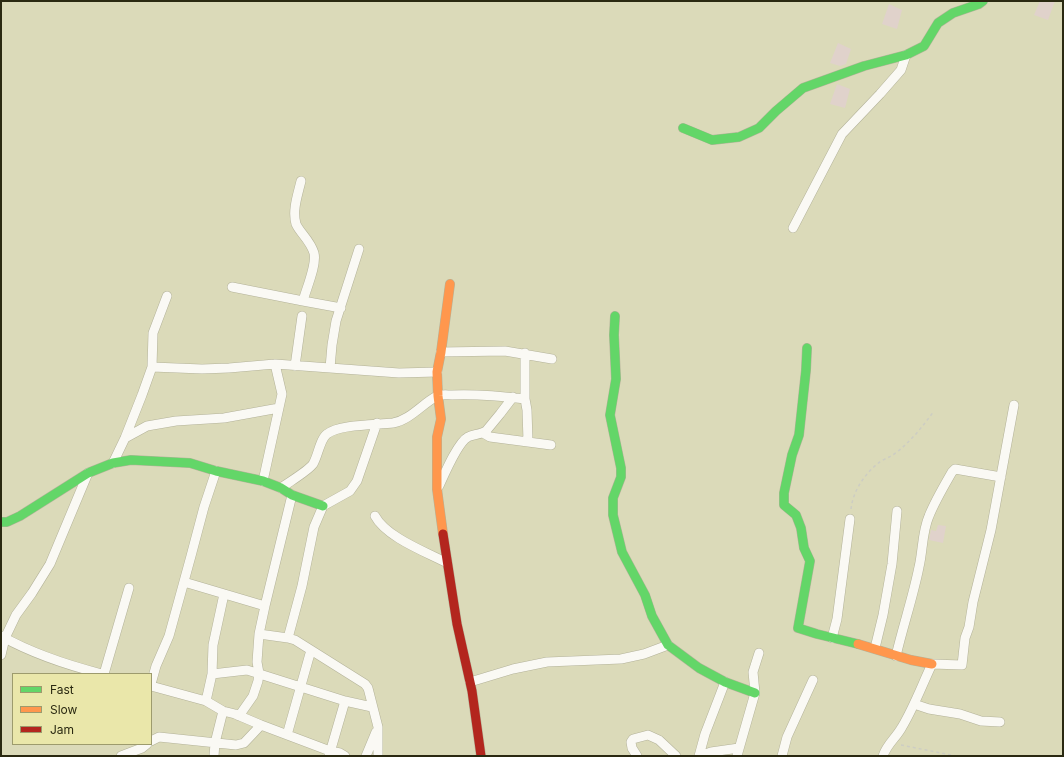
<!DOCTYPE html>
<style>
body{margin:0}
#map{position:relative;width:1064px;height:757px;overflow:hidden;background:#dbdab9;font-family:Inter,sans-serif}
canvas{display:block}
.frame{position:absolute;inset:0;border:2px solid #2a2911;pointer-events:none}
.legend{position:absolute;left:12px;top:673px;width:140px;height:72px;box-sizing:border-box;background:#eae7aa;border:1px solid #9d9b6d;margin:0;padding:5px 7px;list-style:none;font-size:12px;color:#2a2911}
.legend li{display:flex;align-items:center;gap:8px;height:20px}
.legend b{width:20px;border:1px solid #9d9b6d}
</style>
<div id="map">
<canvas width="1064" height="757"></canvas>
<div class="frame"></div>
<ul class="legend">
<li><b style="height:5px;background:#63d668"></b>Fast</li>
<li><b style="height:5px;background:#ff974d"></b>Slow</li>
<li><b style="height:5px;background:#b3261e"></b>Jam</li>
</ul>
</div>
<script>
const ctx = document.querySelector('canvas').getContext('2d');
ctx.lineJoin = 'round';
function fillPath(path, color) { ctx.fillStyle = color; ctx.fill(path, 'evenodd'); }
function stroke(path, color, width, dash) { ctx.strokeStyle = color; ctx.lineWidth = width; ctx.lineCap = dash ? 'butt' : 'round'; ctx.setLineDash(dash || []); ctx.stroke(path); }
fillPath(new Path2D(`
 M 1040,1 L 1055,1 L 1048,20 L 1034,15 Z
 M 889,4 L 902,10 L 897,29 L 882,24 Z
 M 838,43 L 851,49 L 846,64 L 840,66 L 830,63 Z
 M 837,84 L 850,89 L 845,108 L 830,104 Z
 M 938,525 L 946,526 L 943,543 L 929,540 L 931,530 L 936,531 Z`), '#e0d2cb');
const street = new Path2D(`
 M 301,181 C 298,194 292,210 296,224 C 300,233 310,240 314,253 C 317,265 306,289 303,301
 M 793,228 L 842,134 L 880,94 L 901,70 L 906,55
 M 232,287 L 303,301 L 341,308
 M 441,352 L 505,351 L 552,359
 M 525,353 L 525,399 L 527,410 L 528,441
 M 295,366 L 302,316
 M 152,367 L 202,369 L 229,368 L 275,364 L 399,373 L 437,372
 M 330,368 L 332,345 L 336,321 L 359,249
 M 483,433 L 490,437 L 551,445
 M 125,438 L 147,426 L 176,421 L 224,418 L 279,408
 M 113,463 L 125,438 L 142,395 L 152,367 L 153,333 L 167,296
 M 263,481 L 282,394 L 275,364
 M 439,486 C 444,475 458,442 468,437 C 473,434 480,435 486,431 L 500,414 L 513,397
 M 281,488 C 289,482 308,471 313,464 C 318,456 320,439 327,434 C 339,424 377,425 393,423 C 410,420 422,404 437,396 C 441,394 447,395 452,395 C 476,394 500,396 525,399
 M 375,516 C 386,537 426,552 447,563
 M 184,582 L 265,606
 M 259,634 L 288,638 L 295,640 L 365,684 L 368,688 L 378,727 L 378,756
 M 1,636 C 33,654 67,665 102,674
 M 288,638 L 302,586 L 314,527 L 323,506 L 350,491 L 357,481 L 377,423
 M 832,638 L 837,619 L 850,519
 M 875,648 L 883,615 L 892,564 L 897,511
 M 1,655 L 5,638 L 16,615 L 32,593 L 50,564 L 88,473
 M 896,656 C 903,626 913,597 919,567 C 923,550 922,532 929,516 C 935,501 944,486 952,472 L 955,469 L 1001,477
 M 104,674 L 129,588
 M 212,674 L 247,670 L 345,701 L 372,707
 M 470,682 L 513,669 L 547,662 L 621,659 L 644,654 L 668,645
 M 151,684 L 156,666 L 169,636 L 191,556 L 204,507 L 216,471
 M 151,686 L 206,701 L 223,711 L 235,714 L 261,725 L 330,751 L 340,753 L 345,756
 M 206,701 L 212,674 L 213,645 L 224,594
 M 914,704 L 929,709 L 960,714 L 981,721 L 1000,722
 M 239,716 L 253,696 L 258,681 L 259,673 L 257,662 L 259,634 L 265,606 L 292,495
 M 287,735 L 311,650
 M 151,741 L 159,737 L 236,745 L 244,743 L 261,725
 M 121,756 L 142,748 L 147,744
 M 214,756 L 215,743 L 223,711
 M 329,756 L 345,701
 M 366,756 L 376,732
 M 637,756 L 632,748 L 631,742 L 633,739 L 648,735 L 659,740 L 676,756
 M 699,756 L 705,734 L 725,682
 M 699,756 L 711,752 L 739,748
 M 737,756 L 755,693 L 753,672 L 759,653
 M 782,756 L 787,737 L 813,680
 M 883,756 C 887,744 896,738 902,727 C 914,707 922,685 932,664 L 962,665 L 965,638 L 969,627 L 973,602 L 991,530 L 1014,405`);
const fast = new Path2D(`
 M 683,128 L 712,140 L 739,137 L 759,128 L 776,111 L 803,88 L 864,66 L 906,55 L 924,46 L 938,23 L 953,13 L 979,4 L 983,1
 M 615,316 L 614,335 L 616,379 L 610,415 L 621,468 L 621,477 L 613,498 L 613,515 L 622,552 L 645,595 L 652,616 L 668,645 L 699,668 L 725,682 L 755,693
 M 807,348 L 806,370 L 799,435 L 792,455 L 784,493 L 784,505 L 796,515 L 801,528 L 804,548 L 810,561 L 798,628 L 817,634 L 858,644
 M 1,522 L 7,522 L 20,516 L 88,473 L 113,463 L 131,460 L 190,463 L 216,471 L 263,481 L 281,488 L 292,495 L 323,506`);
const slow = new Path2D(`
 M 443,534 L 437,489 L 437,437 L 441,419 L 438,396 L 437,372 L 441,352 L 450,284
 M 858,644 L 911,660 L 932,664`);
const jam = new Path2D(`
 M 443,534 L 457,624 L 472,691 L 481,756`);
stroke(street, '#b3b299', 10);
stroke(fast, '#b3b299', 10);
stroke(slow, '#b3b299', 10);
stroke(jam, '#b3b299', 10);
stroke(new Path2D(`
 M 851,509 C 853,490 866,472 881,461 C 887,458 892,456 897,452 C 912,440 923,426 934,411
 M 901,745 L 956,756`), '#cdcdc3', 1.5, [3, 3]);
stroke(street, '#faf9f4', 9);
stroke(fast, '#63d668', 9);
stroke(slow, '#ff974d', 9);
stroke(jam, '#b3261e', 9);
</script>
